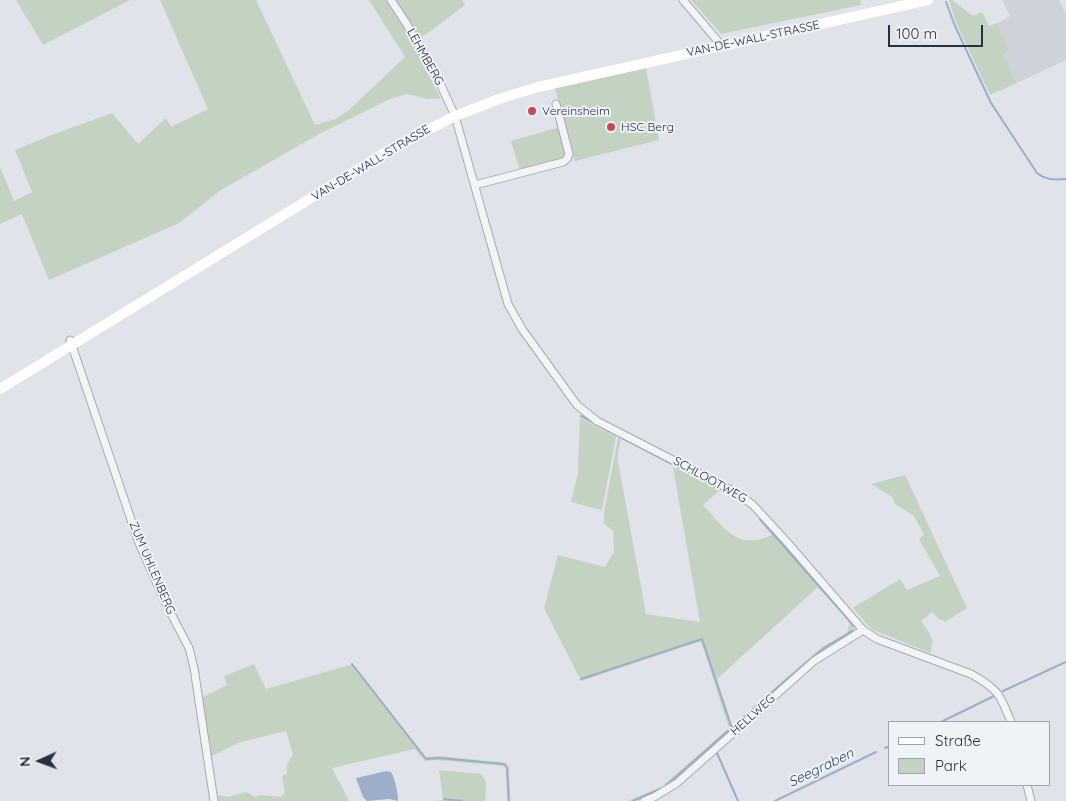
<!DOCTYPE html>
<meta charset="utf-8">
<style>
body{margin:0}
#map{position:relative;width:1066px;height:801px;overflow:hidden;background:#e0e3e9;font-family:Quicksand,sans-serif}
canvas{display:block}
.legend{position:absolute;left:888px;top:721px;width:162px;height:65px;box-sizing:border-box;background:#eff2f6;border:1px solid #a0a4ad;margin:0;padding:6px 9px;list-style:none;font-size:15px;color:#29303f}
.legend li{display:flex;align-items:center;gap:10px;height:25px}
.legend b{width:25px;border:1px solid #a0a4ad}
.north{position:absolute;left:15px;top:736px;width:50px;height:50px;-webkit-text-stroke:4px #eff2f6;paint-order:stroke;rotate:268deg;font-size:14px;font-weight:700;line-height:20px;text-align:center;color:#29303f}
.north::after{content:'';display:block;margin:auto;width:18px;height:22px;background:#29303f;clip-path:polygon(50% 0,100% 100%,50% 72%,0 100%)}
.scale{position:absolute;left:888px;top:25px;width:95px;height:22px;box-sizing:border-box;border:2px solid #29303f;border-top:0;padding-left:6px;font-size:15px;line-height:18px;white-space:nowrap;color:#29303f;-webkit-text-stroke:4px #eff2f6;paint-order:stroke}
</style>
<div id="map">
<canvas width="1066" height="801"></canvas>
<ul class="legend">
<li><b style="height:6px;background:#fff"></b>Straße</li>
<li><b style="height:14px;background:#c4d2c1"></b>Park</li>
</ul>
<div class="north">N</div>
<div class="scale">100 m</div>
</div>
<script>
const ctx = document.querySelector('canvas').getContext('2d');
ctx.lineJoin = 'round';
function fillPath(path, color) { ctx.fillStyle = color; ctx.fill(path, 'evenodd'); }
function stroke(path, color, width, dash) { ctx.strokeStyle = color; ctx.lineWidth = width; ctx.lineCap = dash ? 'butt' : 'round'; ctx.setLineDash(dash || []); ctx.stroke(path); }
function label(font, color, halo, rows, align = 'center') {
  ctx.font = font + ' Quicksand,sans-serif'; ctx.lineWidth = 4; ctx.setLineDash([]); ctx.textBaseline = 'middle'; ctx.strokeStyle = halo; ctx.fillStyle = color; for (const [text, x, y, turn = 0] of rows) {
    ctx.save(); ctx.translate(x, y); ctx.rotate((+turn || 0) * Math.PI / 180); ctx.textAlign = isNaN(turn) ? turn : align; if (halo) ctx.strokeText(text, 0, 0); ctx.fillText(text, 0, 0); ctx.restore();
  }
}
fillPath(new Path2D(`
 M 1002,0 L 1059,0 L 1066,14 L 1066,60 L 1017,83 L 1003,54 L 1010,50 L 997,23 L 1010,16 Z`), '#ced2da');
fillPath(new Path2D(`
 M 16,0 L 130,0 L 43,45 Z
 M 160,0 L 256,0 L 315,125 L 336,119 L 350,109 L 405,57 L 369,0 L 462,0 L 465,5 L 432,30 L 412,43 L 441,98 L 427,99 L 407,94 L 388,100 L 319,134 L 221,190 L 179,223 L 49,280 L 22,214 L 0,224 L 0,167 L 14,201 L 32,192 L 15,150 L 49,136 L 112,113 L 138,144 L 166,118 L 171,127 L 208,109 Z
 M 691,0 L 860,0 L 861,5 L 721,34 Z
 M 949,0 L 952,0 L 973,16 L 982,12 L 989,26 L 997,23 L 1010,50 L 1003,54 L 1017,83 L 990,95 L 957,25 Z
 M 646,68 L 659,140 L 575,161 L 555,88 Z
 M 560,127 L 566,152 L 563,159 L 520,171 L 511,141 Z
 M 580,418 L 616,437 L 602,510 L 571,502 L 578,473 Z
 M 618,438 L 621,440 L 618,452 L 618,461 L 646,614 L 700,622 L 673,467 L 720,490 L 703,505 C 725,529 737,551 772,535 L 759,520 L 761,518 L 856,626 L 855,629 L 852,635 L 824,651 L 804,667 L 674,782 C 659,792 646,801 627,801 L 664,786 L 729,728 L 701,641 L 581,681 L 544,608 L 558,555 L 605,567 L 614,552 L 613,531 L 604,523 L 604,512 ZM 818,587 L 850,622 L 847,633 L 822,647 L 732,725 L 717,679 Z
 M 905,475 L 967,608 L 945,622 L 942,619 L 940,620 L 932,612 L 921,621 C 929,633 936,637 930,653 L 871,629 L 853,608 L 900,579 L 907,590 L 940,576 L 919,539 L 924,535 L 914,516 L 895,504 L 892,497 L 871,484 Z
 M 254,664 L 266,689 L 353,664 L 426,757 L 440,756 L 506,763 L 509,767 L 510,801 L 507,801 L 506,768 L 504,766 L 437,760 L 425,761 L 415,749 L 332,768 L 349,801 L 216,801 L 216,798 L 220,795 L 227,797 L 246,792 L 255,797 L 262,795 L 281,797 L 285,793 L 282,776 L 287,774 L 287,764 L 293,755 L 286,731 L 238,743 L 210,757 L 201,698 L 227,685 L 224,676 Z
 M 439,770 L 481,774 C 488,781 486,792 485,801 L 433,801 L 443,800 Z`), '#c4d2c1');
fillPath(new Path2D(`
 M 387,771 L 391,772 C 394,776 399,795 398,801 L 389,799 L 367,801 L 363,797 L 356,778 Z`), '#9caec8');
stroke(new Path2D(`
 M 946,2 L 955,26 L 991,103 L 1037,173 C 1046,180 1054,180 1066,179
 M 581,416 L 616,435
 M 620,437 L 738,498
 M 760,519 L 854,626
 M 352,664 L 426,759 L 440,758 L 504,764 L 507,768 L 509,801
 M 581,679 L 702,639 L 732,729
 M 1003,691 L 1066,662
 M 941,722 L 994,696
 M 885,748 L 890,746
 M 717,753 L 738,801
 M 666,785 L 799,669 L 824,648 L 852,631
 M 444,799 L 462,801
 M 633,801 L 660,789
 M 775,801 L 876,752`), '#9caec8', 2);
const street = new Path2D(`
 M 391,0 L 406,23 L 439,81 L 455,116 L 508,304 L 522,329 L 577,405 L 597,421 L 737,493 L 753,505 L 787,542 L 863,630 L 877,639 L 971,674 C 998,689 1000,694 1011,722
 M 683,0 L 722,46
 M 475,185 L 563,162 L 567,159 L 569,154 L 556,104
 M 70,340 L 139,543 L 165,602 L 189,648 L 194,668 L 214,801
 M 1027,785 L 1031,801
 M 644,801 L 654,797 L 677,783 L 814,661 L 863,630`);
stroke(street, '#a5aab3', 9);
stroke(street, '#f2f4f7', 7);
stroke(new Path2D(`
 M 0,389 L 391,149 L 455,116 L 499,99 L 538,87 L 928,0`), '#fff', 10);
for (const [x, y, r, color] of [
 [532,111,5,"#cb4853"],
 [611,127,5,"#cb4853"]
]) { const dot = new Path2D(); dot.arc(x, y, r, 0, 2 * Math.PI); ctx.fillStyle = color; ctx.fill(dot); stroke(dot, '#eff2f6', 2); }
label('12px', '#29303f', '#eff2f6', [
 ["VAN-DE-WALL-STRASSE",753,39,-12],
 ["LEHMBERG",425,57,61],
 ["VAN-DE-WALL-STRASSE",371,163,-31],
 ["SCHLOOTWEG",710,480,29],
 ["ZUM UHLENBERG",152,568,67],
 ["HELLWEG",753,715,-42]
]);
label('12px', '#29303f', '#eff2f6', [
 ["Vereinsheim",542,111],
 ["HSC Berg",621,127]
], 'left');
label('italic 14px', '#344c72', '#eff2f6', [
 ["Seegraben",821,768,-26]
]);
</script>
